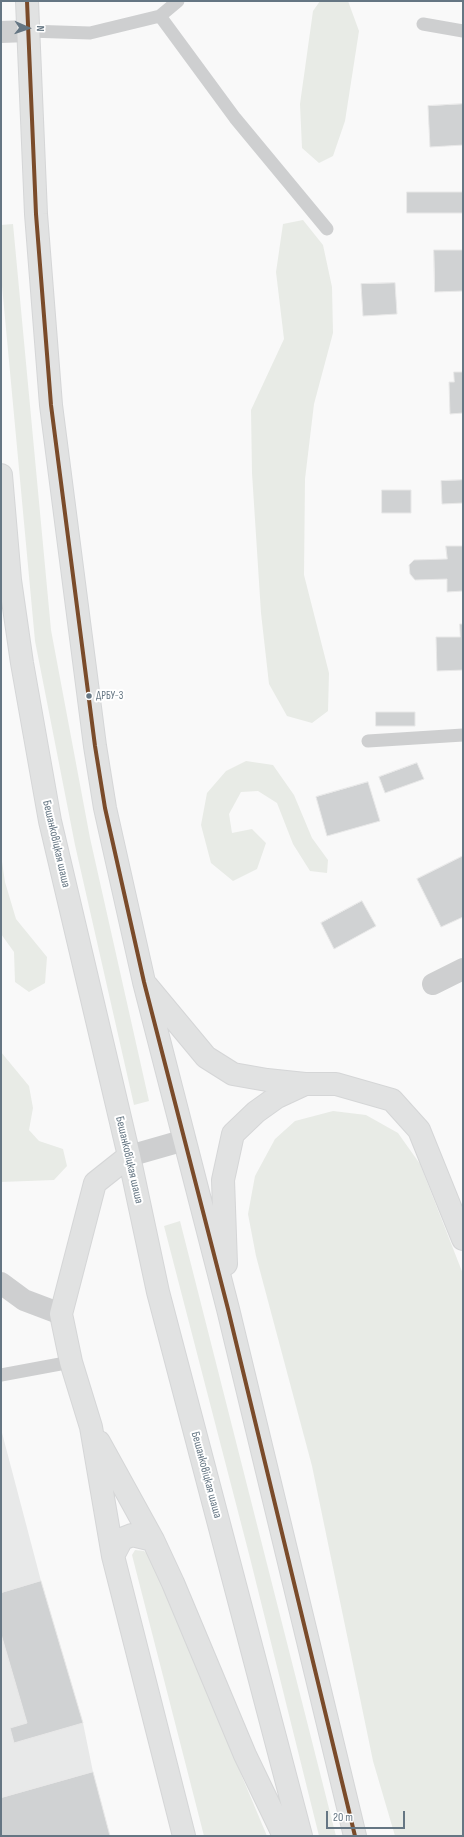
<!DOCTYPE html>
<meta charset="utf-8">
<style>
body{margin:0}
#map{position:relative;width:464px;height:1837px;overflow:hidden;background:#f9f9f9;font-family:"Sofia Sans Condensed",sans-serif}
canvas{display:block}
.frame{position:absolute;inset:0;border:2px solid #657683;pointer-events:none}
.north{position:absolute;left:8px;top:8px;width:40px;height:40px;-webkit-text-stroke:3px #fff;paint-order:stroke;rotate:92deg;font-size:11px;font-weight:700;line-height:16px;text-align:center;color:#657683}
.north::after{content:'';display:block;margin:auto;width:14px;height:18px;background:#657683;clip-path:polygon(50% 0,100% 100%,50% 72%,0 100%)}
.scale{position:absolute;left:326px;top:1811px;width:79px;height:18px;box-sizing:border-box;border:2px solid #657683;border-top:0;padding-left:5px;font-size:12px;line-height:14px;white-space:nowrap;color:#657683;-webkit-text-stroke:3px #fff;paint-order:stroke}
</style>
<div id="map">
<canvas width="464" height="1837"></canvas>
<div class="frame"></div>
<div class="north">N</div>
<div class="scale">20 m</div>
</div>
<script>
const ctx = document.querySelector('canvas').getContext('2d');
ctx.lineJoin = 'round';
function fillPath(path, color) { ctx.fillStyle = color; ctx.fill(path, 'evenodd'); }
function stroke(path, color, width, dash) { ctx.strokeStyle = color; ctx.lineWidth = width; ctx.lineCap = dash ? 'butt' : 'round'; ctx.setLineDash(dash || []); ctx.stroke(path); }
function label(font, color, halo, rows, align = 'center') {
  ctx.font = font + ' "Sofia Sans Condensed",sans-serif'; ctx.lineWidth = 4; ctx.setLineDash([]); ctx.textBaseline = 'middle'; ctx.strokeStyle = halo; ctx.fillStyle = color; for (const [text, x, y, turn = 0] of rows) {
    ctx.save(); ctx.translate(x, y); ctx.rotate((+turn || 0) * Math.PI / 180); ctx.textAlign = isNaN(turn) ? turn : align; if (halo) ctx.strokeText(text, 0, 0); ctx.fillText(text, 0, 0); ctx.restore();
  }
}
fillPath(new Path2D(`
 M 1,1429 L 41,1581 L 83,1723 L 93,1772 L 110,1836 L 1,1836 Z`), '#e8e9e9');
fillPath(new Path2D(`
 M 320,1 L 348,1 L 359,31 L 345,121 L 333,156 L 319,163 L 302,148 L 300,104 L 313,11 Z
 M 303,220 L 323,245 L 332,287 L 333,333 L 314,404 L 305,479 L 304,575 L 329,673 L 328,711 L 312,723 L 287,716 L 269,684 L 261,613 L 252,473 L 251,410 L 284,339 L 276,272 L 283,224 Z
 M 13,224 L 51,630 L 90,838 L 149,1101 L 134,1105 L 75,845 L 35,641 L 1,275 L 1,225 Z
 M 246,761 L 273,765 L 294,795 L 312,838 L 328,860 L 327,873 L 310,871 L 293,844 L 277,803 L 258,791 L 241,792 L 229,814 L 232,833 L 252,829 L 266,843 L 257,869 L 233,881 L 211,863 L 201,825 L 207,793 L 226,771 Z
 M 1,855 L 5,882 L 16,919 L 47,957 L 45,983 L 29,992 L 15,982 L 14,952 L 1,934 Z
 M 1,1052 L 29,1086 L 33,1108 L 29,1130 L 39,1141 L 63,1149 L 67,1166 L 54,1180 L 1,1182 Z
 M 333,1111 L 366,1115 L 398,1133 L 420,1164 L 463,1274 L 463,1836 L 395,1836 L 373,1761 L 312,1466 L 256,1256 L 248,1214 L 255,1176 L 275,1139 L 295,1121 Z
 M 180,1221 L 336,1836 L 319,1836 L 250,1558 L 164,1226 Z
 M 135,1550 L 144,1551 L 149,1555 L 267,1836 L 204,1836 L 132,1555 Z`), '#e8ebe6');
const building = new Path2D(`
 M 463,104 L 463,145 L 430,147 L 428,106 Z
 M 407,192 L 463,192 L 463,213 L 407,213 Z
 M 434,250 L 463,250 L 463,291 L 435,292 Z
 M 395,283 L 397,314 L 363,316 L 361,284 Z
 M 454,372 L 463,372 L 463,413 L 450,414 L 449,382 L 454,382 Z
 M 463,480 L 463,503 L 442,504 L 441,481 Z
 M 382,490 L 411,490 L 411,513 L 382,513 Z
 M 446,546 L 463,546 L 463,591 L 447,592 L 447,579 L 415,580 L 410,574 L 409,565 L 414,560 L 447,559 Z
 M 460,624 L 463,624 L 463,670 L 437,671 L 436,637 L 460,637 Z
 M 376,712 L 415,712 L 415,726 L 376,726 Z
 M 417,763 L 424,779 L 385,793 L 379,777 Z
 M 368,782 L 380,821 L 327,836 L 316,797 Z
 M 463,856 L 463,917 L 441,927 L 417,879 Z
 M 362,901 L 376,926 L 334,949 L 321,923 Z
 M 41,1581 L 83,1723 L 14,1743 L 10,1728 L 27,1723 L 1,1634 L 1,1593 Z
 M 93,1772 L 110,1836 L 1,1836 L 1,1798 Z`);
fillPath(building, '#d0d2d3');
stroke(building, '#e8e8e8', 1);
const primary = new Path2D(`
 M 27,1 L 36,214 L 51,405 L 95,746 L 105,808 L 144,982 L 228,1309 L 355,1836
 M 1,475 L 10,580 L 22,663 L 50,821 L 129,1156 L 158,1292 L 301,1836
 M 147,986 L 206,1057 L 233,1074 L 267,1080 L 305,1084 L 336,1084 L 392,1100 L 419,1130 L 463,1239
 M 129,1156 L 95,1183 L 61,1314 L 71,1362 L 91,1427 L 113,1556 L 184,1836
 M 226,1264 L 223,1180 L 233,1134 L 256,1112 L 277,1097 L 305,1084
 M 99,1442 L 153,1540 L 173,1583 L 245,1755 L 284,1836
 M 113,1556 L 122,1539 L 132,1535 L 153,1540`);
stroke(primary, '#d5d6d7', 24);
stroke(new Path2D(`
 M 160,16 L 235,118 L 327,229
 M 423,24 L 463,31
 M 28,31 L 90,33 L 160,16 L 178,1
 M 368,741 L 463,735
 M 1,1375 L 71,1362`), '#cecfd0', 13);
stroke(new Path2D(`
 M 1,32 L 28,31
 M 433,984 L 463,969
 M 129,1156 L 185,1140
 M 1,1283 L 24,1300 L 61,1314`), '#cecfd0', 22);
stroke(primary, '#e1e2e2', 22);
stroke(new Path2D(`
 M 27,1 L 36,214 L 51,405 L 95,746 L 105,808 L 144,982 L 228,1309 L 355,1836`), '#7a4b2a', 4);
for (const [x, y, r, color] of [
 [89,696,3.5,"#657683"]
]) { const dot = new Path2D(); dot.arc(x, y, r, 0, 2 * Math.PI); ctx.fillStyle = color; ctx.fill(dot); stroke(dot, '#fff', 1.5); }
label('11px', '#657683', '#fff', [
 ["ДРБУ-3",96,696]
], 'left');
label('12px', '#657683', '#fff', [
 ["Бешанковіцкая шаша",56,844,77],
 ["Бешанковіцкая шаша",129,1160,77],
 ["Бешанковіцкая шаша",206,1475,75]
]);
</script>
